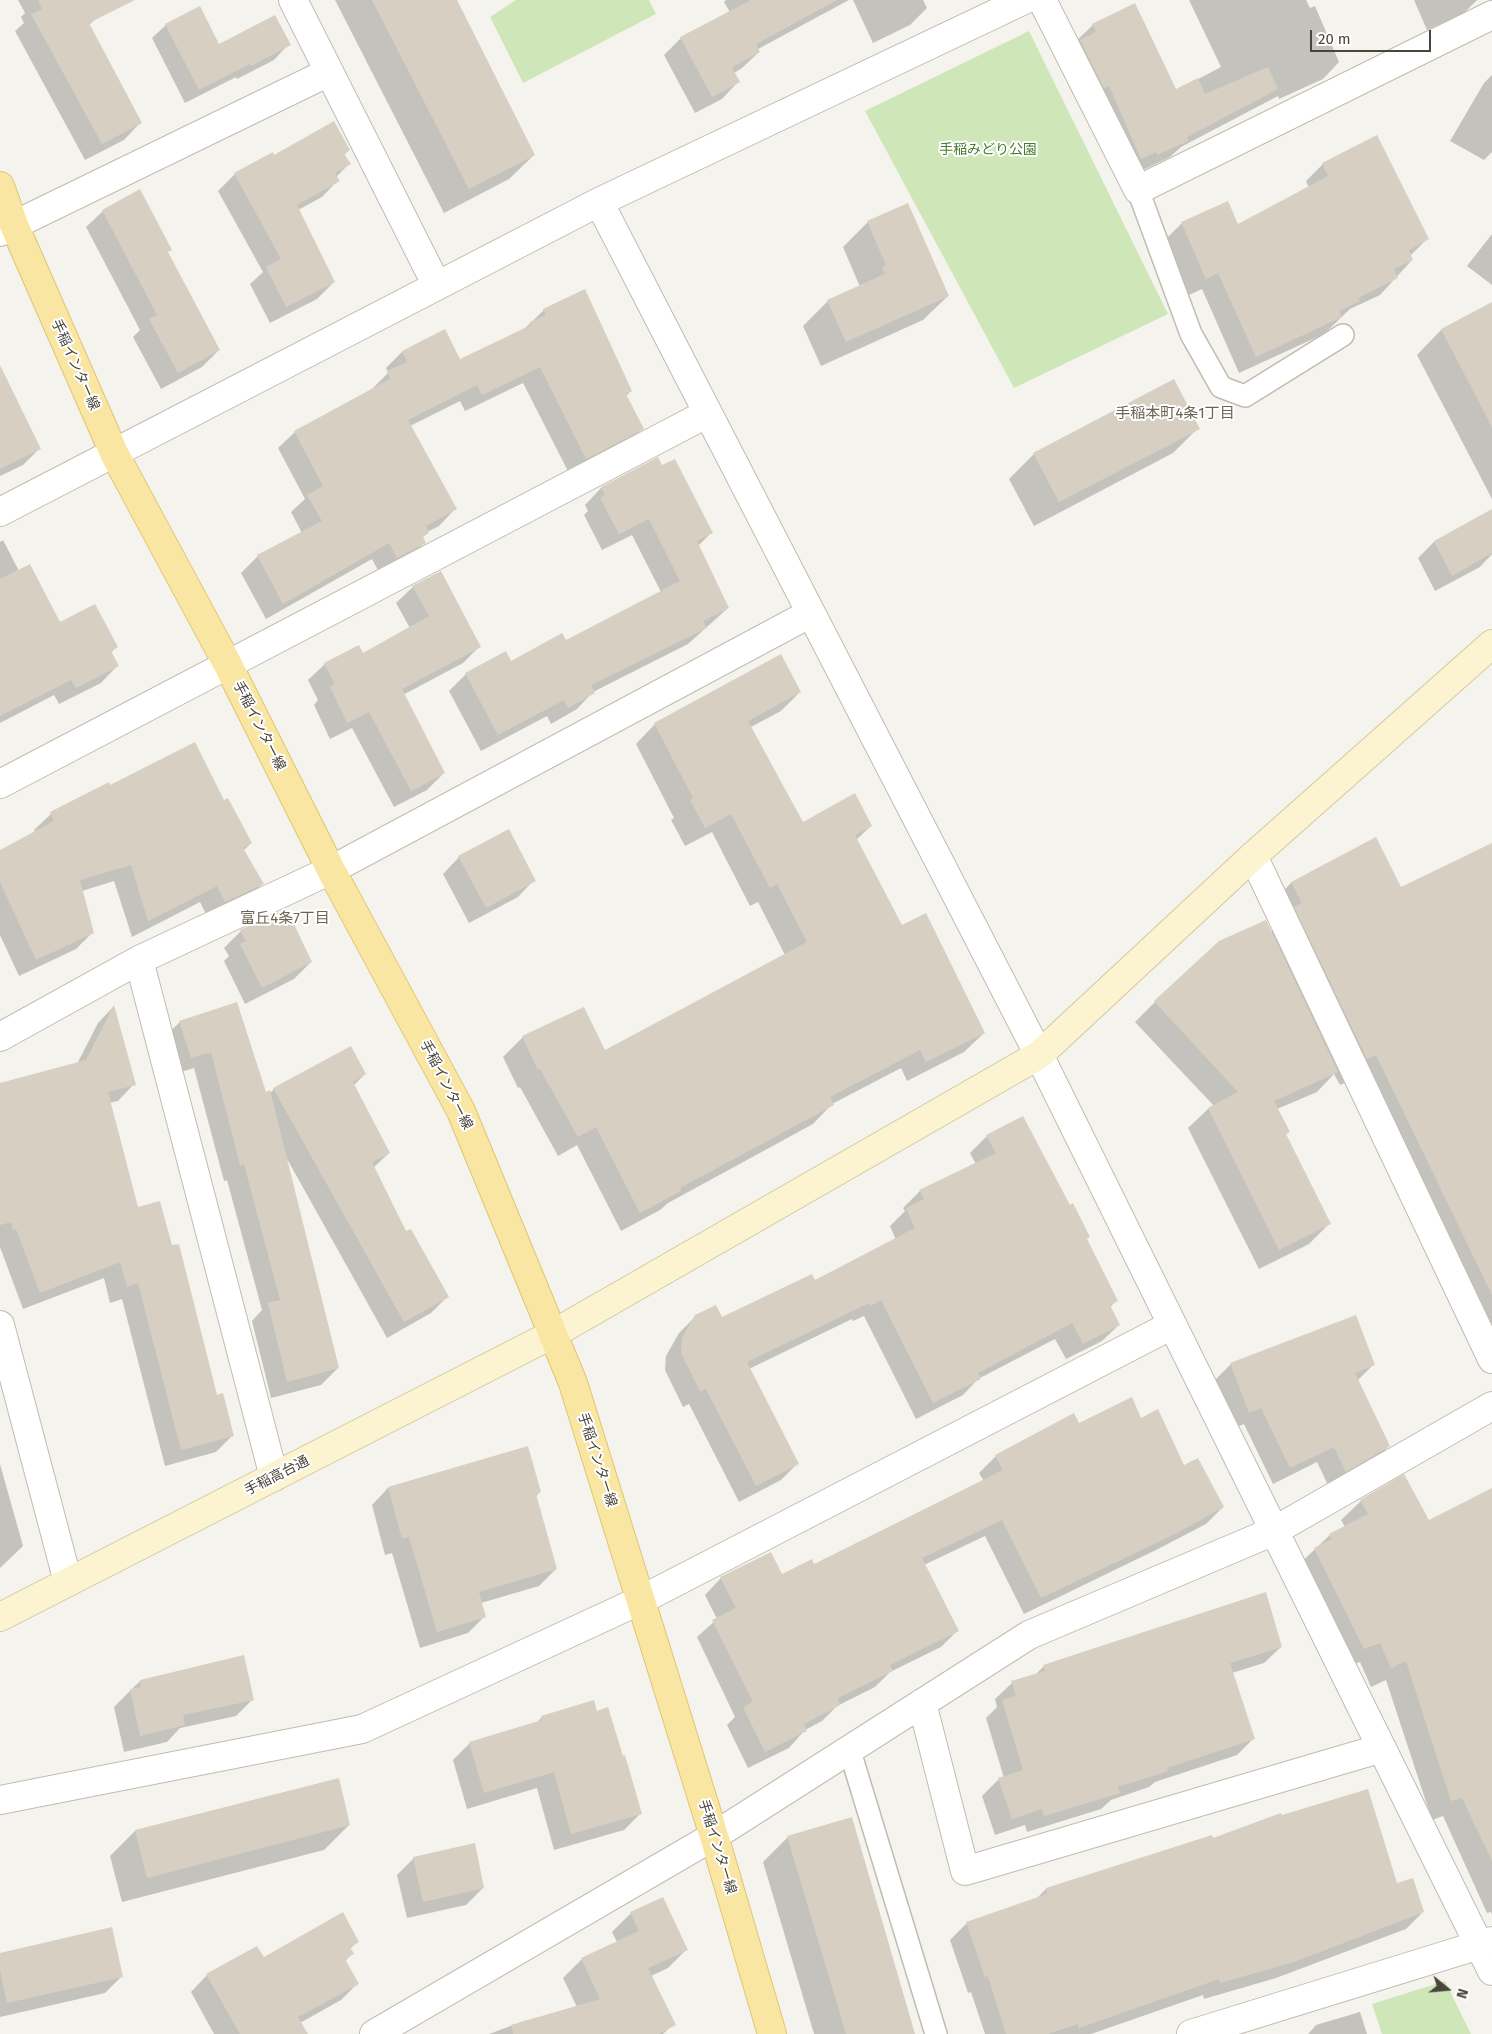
<!DOCTYPE html>
<meta charset="utf-8">
<style>
body{margin:0}
#map{position:relative;width:1492px;height:2034px;overflow:hidden;background:#f5f3ed;font-family:"Fira Sans",sans-serif}
canvas{display:block}
.north{position:absolute;left:1422px;top:1964px;width:50px;height:50px;-webkit-text-stroke:4px #fff;paint-order:stroke;rotate:107deg;font-size:14px;font-weight:700;line-height:20px;text-align:center;color:#4a453a}
.north::after{content:'';display:block;margin:auto;width:18px;height:22px;background:#4a453a;clip-path:polygon(50% 0,100% 100%,50% 72%,0 100%)}
.scale{position:absolute;left:1310px;top:30px;width:121px;height:22px;box-sizing:border-box;border:2px solid #4a453a;border-top:0;padding-left:6px;font-size:15px;line-height:18px;white-space:nowrap;color:#4a453a;-webkit-text-stroke:4px #fff;paint-order:stroke}
</style>
<div id="map">
<canvas width="1492" height="2034"></canvas>
<div class="north">N</div>
<div class="scale">20 m</div>
</div>
<script>
const ctx = document.querySelector('canvas').getContext('2d');
ctx.lineJoin = 'round';
function fillPath(path, color) { ctx.fillStyle = color; ctx.fill(path, 'evenodd'); }
function stroke(path, color, width, dash) { ctx.strokeStyle = color; ctx.lineWidth = width; ctx.lineCap = dash ? 'butt' : 'round'; ctx.setLineDash(dash || []); ctx.stroke(path); }
function label(font, color, halo, rows, align = 'center') {
  ctx.font = font + ' "Fira Sans","Noto Sans JP",sans-serif'; ctx.lineWidth = 4; ctx.setLineDash([]); ctx.textBaseline = 'middle'; ctx.strokeStyle = halo; ctx.fillStyle = color; for (const [text, x, y, turn = 0] of rows) {
    ctx.save(); ctx.translate(x, y); ctx.rotate((+turn || 0) * Math.PI / 180); ctx.textAlign = isNaN(turn) ? turn : align; if (halo) ctx.strokeText(text, 0, 0); ctx.fillText(text, 0, 0); ctx.restore();
  }
}
fillPath(new Path2D(`
 M 516,0 L 649,0 L 656,14 L 523,83 L 490,17 Z
 M 1029,31 L 1168,314 L 1014,388 L 865,111 Z
 M 1445,1981 L 1471,2034 L 1382,2034 L 1372,2004 Z`), '#cfe7b8');
fillPath(new Path2D(`
 M 18,0 L 84,0 L 94,20 L 89,25 L 140,123 L 124,140 L 85,160 L 15,31 L 24,23 L 21,17 L 25,13 Z
 M 335,0 L 455,0 L 534,155 L 509,179 L 444,213 Z
 M 726,0 L 849,0 L 758,49 L 759,52 L 742,68 L 734,73 L 738,82 L 722,99 L 695,113 L 664,55 L 681,38 L 730,12 L 724,2 Z
 M 853,0 L 923,0 L 927,8 L 910,25 L 873,43 Z
 M 1189,0 L 1306,0 L 1310,8 L 1315,6 L 1339,62 L 1323,79 L 1279,99 L 1278,96 L 1181,147 L 1170,157 L 1141,171 L 1076,41 L 1093,25 L 1175,91 L 1221,67 Z
 M 1414,0 L 1477,0 L 1463,14 L 1427,30 Z
 M 166,25 L 219,45 L 287,46 L 274,60 L 237,79 L 236,77 L 185,103 L 152,38 Z
 M 1492,75 L 1492,152 L 1484,160 L 1450,141 L 1484,83 Z
 M 349,150 L 344,155 L 349,164 L 336,177 L 338,180 L 322,197 L 298,210 L 334,282 L 317,299 L 270,323 L 250,284 L 263,272 L 218,191 L 235,174 L 274,157 Z
 M 1323,164 L 1427,239 L 1410,256 L 1412,260 L 1380,295 L 1350,309 L 1324,334 L 1239,373 L 1202,289 L 1189,295 L 1165,240 L 1182,223 L 1237,226 L 1309,188 L 1306,181 Z
 M 103,211 L 167,252 L 219,350 L 202,367 L 161,389 L 133,337 L 140,330 L 86,227 Z
 M 868,222 L 948,296 L 923,320 L 821,366 L 803,326 L 828,301 L 860,287 L 843,247 Z
 M 1492,234 L 1492,285 L 1467,266 Z
 M 1492,303 L 1492,499 L 1417,355 L 1441,330 Z
 M 544,310 L 631,391 L 626,396 L 642,429 L 626,445 L 570,475 L 523,383 L 465,411 L 460,401 L 410,426 L 455,509 L 439,526 L 427,532 L 422,539 L 424,543 L 408,560 L 380,574 L 372,559 L 266,619 L 241,573 L 258,556 L 302,533 L 291,512 L 305,499 L 278,448 L 295,432 L 371,390 L 388,373 L 386,368 L 402,352 L 445,331 L 459,360 L 523,330 Z
 M 0,368 L 39,449 L 23,465 L 0,476 Z
 M 1198,428 L 1173,453 L 1034,526 L 1009,479 L 1034,454 Z
 M 658,459 L 662,467 L 712,532 L 698,546 L 728,608 L 688,644 L 593,692 L 577,709 L 551,724 L 547,716 L 481,751 L 449,691 L 466,674 L 511,663 L 566,642 L 661,592 L 632,535 L 602,550 L 584,515 L 588,511 L 585,505 L 601,488 Z
 M 1479,517 L 1492,541 L 1492,554 L 1480,567 L 1435,591 L 1418,558 L 1434,542 Z
 M 3,540 L 19,571 L 60,623 L 116,647 L 111,653 L 117,666 L 101,683 L 59,704 L 54,695 L 0,723 L 0,542 Z
 M 413,587 L 479,647 L 463,663 L 403,695 L 444,773 L 427,790 L 394,807 L 352,728 L 330,739 L 314,705 L 318,700 L 308,680 L 325,664 L 363,654 L 410,628 L 396,603 Z
 M 800,692 L 781,711 L 751,727 L 803,824 L 871,826 L 856,840 L 902,926 L 984,1033 L 964,1052 L 907,1081 L 901,1068 L 832,1104 L 813,1124 L 668,1203 L 660,1210 L 621,1231 L 577,1145 L 558,1156 L 520,1087 L 518,1088 L 503,1057 L 523,1037 L 604,1052 L 785,955 L 758,902 L 750,906 L 712,832 L 685,846 L 671,820 L 674,818 L 636,744 L 655,724 Z
 M 110,787 L 223,802 L 251,843 L 243,851 L 262,884 L 246,901 L 208,918 L 200,902 L 132,937 L 114,881 L 82,891 L 93,932 L 76,949 L 19,976 L 0,935 L 0,852 L 35,832 L 34,830 L 51,814 Z
 M 1375,839 L 1400,888 L 1492,844 L 1492,1347 L 1349,1081 L 1340,1085 L 1334,1074 L 1317,1092 L 1277,1109 L 1288,1132 L 1285,1135 L 1329,1224 L 1309,1244 L 1259,1269 L 1188,1128 L 1208,1109 L 1214,1106 L 1135,1022 L 1155,1002 L 1271,932 L 1274,929 L 1264,910 L 1291,883 Z
 M 459,857 L 534,880 L 518,897 L 469,923 L 443,874 Z
 M 241,931 L 311,962 L 294,979 L 245,1004 L 224,961 L 229,956 L 224,948 Z
 M 113,1007 L 134,1084 L 118,1101 L 109,1103 L 137,1208 L 233,1435 L 216,1452 L 165,1466 L 122,1299 L 110,1303 L 104,1278 L 23,1309 L 0,1247 L 0,1084 L 77,1064 L 98,1023 Z
 M 180,1022 L 265,1094 L 269,1094 L 274,1089 L 365,1074 L 353,1086 L 389,1153 L 373,1168 L 405,1233 L 447,1297 L 431,1313 L 387,1338 L 286,1157 L 338,1368 L 321,1385 L 271,1398 L 252,1321 L 262,1310 L 227,1180 L 224,1181 L 194,1068 L 174,1074 L 163,1038 Z
 M 987,1136 L 1086,1240 L 1117,1300 L 1110,1307 L 1119,1325 L 1102,1341 L 1066,1359 L 1055,1339 L 978,1379 L 963,1395 L 916,1419 L 864,1316 L 853,1321 L 852,1319 L 749,1369 L 797,1464 L 781,1480 L 739,1502 L 689,1404 L 683,1407 L 665,1370 L 666,1356 L 679,1333 L 696,1316 L 722,1319 L 814,1282 L 896,1240 L 890,1226 L 905,1211 L 903,1208 L 920,1191 L 976,1164 L 970,1153 Z
 M 1231,1364 L 1374,1364 L 1357,1381 L 1389,1446 L 1372,1463 L 1329,1487 L 1317,1462 L 1273,1484 L 1244,1424 L 1232,1429 L 1214,1381 Z
 M 1141,1419 L 1223,1507 L 1206,1524 L 1158,1549 L 1024,1614 L 985,1536 L 924,1565 L 958,1630 L 941,1647 L 890,1672 L 875,1687 L 837,1706 L 822,1721 L 805,1730 L 789,1748 L 748,1768 L 727,1725 L 735,1717 L 697,1637 L 717,1619 L 705,1595 L 721,1578 L 781,1575 L 814,1565 L 984,1481 L 979,1473 L 996,1456 L 1079,1425 Z
 M 0,1464 L 23,1546 L 0,1568 Z
 M 388,1488 L 540,1492 L 536,1496 L 556,1569 L 539,1586 L 481,1603 L 485,1616 L 468,1633 L 420,1648 L 392,1553 L 385,1555 L 372,1505 Z
 M 1492,1490 L 1492,1915 L 1491,1912 L 1487,1913 L 1443,1816 L 1432,1820 L 1386,1680 L 1371,1687 L 1360,1662 L 1344,1668 L 1295,1568 L 1330,1535 L 1345,1527 L 1341,1520 L 1361,1501 L 1428,1521 Z
 M 1281,1647 L 1264,1663 L 1232,1673 L 1253,1739 L 1237,1755 L 1155,1782 L 1149,1787 L 1111,1800 L 1101,1809 L 1027,1832 L 1025,1825 L 995,1835 L 982,1796 L 999,1779 L 1004,1778 L 986,1718 L 997,1707 L 995,1699 L 1012,1683 L 1035,1675 L 1044,1666 Z
 M 140,1681 L 252,1700 L 236,1716 L 180,1728 L 167,1742 L 124,1752 L 114,1707 Z
 M 542,1717 L 640,1814 L 624,1830 L 554,1850 L 537,1788 L 467,1809 L 453,1760 L 470,1743 L 535,1724 Z
 M 338,1780 L 349,1825 L 324,1850 L 122,1902 L 110,1856 L 135,1831 Z
 M 788,1837 L 914,2034 L 814,2034 L 763,1862 Z
 M 414,1858 L 483,1888 L 466,1905 L 407,1918 L 397,1875 Z
 M 1396,1885 L 1423,1912 L 1406,1929 L 1276,1978 L 1204,1999 L 1203,1995 L 1091,2034 L 985,2034 L 971,1992 L 968,1993 L 950,1940 L 967,1923 L 1036,1899 L 1046,1889 Z
 M 631,1913 L 686,1950 L 668,1968 L 651,1976 L 670,2027 L 663,2034 L 489,2034 L 521,2022 L 577,2007 L 563,1978 L 582,1959 L 617,1942 L 612,1932 Z
 M 358,1941 L 350,1949 L 352,1954 L 345,1961 L 357,1984 L 341,2000 L 300,2023 L 296,2034 L 214,2034 L 191,1992 L 207,1975 L 263,1958 Z
 M 0,1954 L 122,1976 L 105,1993 L 0,2017 Z
 M 1360,2012 L 1367,2034 L 1308,2034 L 1316,2025 Z`), '#0003');
fillPath(new Path2D(`
 M 38,0 L 135,0 L 89,23 L 142,123 L 102,144 L 31,14 L 42,9 Z
 M 372,0 L 457,0 L 535,155 L 469,189 Z
 M 751,0 L 837,0 L 756,44 L 760,52 L 732,67 L 740,82 L 712,97 L 680,37 Z
 M 1135,3 L 1176,89 L 1198,78 L 1205,94 L 1268,67 L 1278,89 L 1187,137 L 1188,141 L 1157,155 L 1156,152 L 1141,159 L 1109,86 L 1104,88 L 1080,40 L 1096,32 L 1092,24 Z
 M 200,6 L 219,44 L 275,15 L 291,45 L 251,66 L 250,64 L 199,90 L 165,24 Z
 M 334,121 L 350,150 L 344,154 L 351,164 L 335,173 L 340,181 L 297,205 L 335,282 L 286,307 L 266,267 L 281,259 L 234,173 L 273,152 L 274,155 Z
 M 1377,135 L 1429,239 L 1409,250 L 1413,260 L 1394,269 L 1398,278 L 1358,298 L 1360,301 L 1339,311 L 1342,317 L 1256,357 L 1218,273 L 1206,279 L 1181,222 L 1228,201 L 1238,224 L 1328,176 L 1322,163 Z
 M 140,189 L 172,250 L 168,252 L 220,350 L 178,373 L 149,319 L 157,315 L 102,210 Z
 M 908,203 L 949,296 L 846,342 L 827,300 L 885,274 L 882,267 L 886,265 L 867,221 Z
 M 585,289 L 632,391 L 626,394 L 644,429 L 586,459 L 540,367 L 482,395 L 477,385 L 408,420 L 457,509 L 426,526 L 429,533 L 423,537 L 426,543 L 397,558 L 389,543 L 283,604 L 257,555 L 322,521 L 307,495 L 323,486 L 294,431 L 390,379 L 387,371 L 407,362 L 402,351 L 445,329 L 460,359 L 531,325 L 530,322 L 546,315 L 543,309 Z
 M 1492,302 L 1492,427 L 1441,329 Z
 M 0,365 L 41,449 L 0,469 Z
 M 1174,379 L 1200,429 L 1059,502 L 1033,453 Z
 M 658,457 L 662,465 L 675,459 L 713,533 L 697,541 L 729,608 L 703,621 L 707,628 L 591,685 L 595,693 L 568,708 L 564,700 L 498,735 L 465,673 L 506,651 L 511,661 L 562,633 L 566,640 L 680,581 L 649,519 L 619,534 L 600,498 L 605,495 L 601,487 Z
 M 1492,509 L 1492,553 L 1452,576 L 1434,541 Z
 M 30,564 L 60,622 L 95,604 L 118,647 L 111,651 L 119,666 L 76,688 L 71,680 L 0,716 L 0,579 Z
 M 441,571 L 481,647 L 402,689 L 445,773 L 411,791 L 369,712 L 347,723 L 330,687 L 335,684 L 324,663 L 359,645 L 363,653 L 429,616 L 412,586 Z
 M 781,654 L 801,692 L 748,721 L 803,822 L 855,793 L 872,826 L 855,835 L 902,925 L 926,913 L 985,1033 L 926,1062 L 920,1050 L 830,1097 L 834,1105 L 680,1188 L 681,1191 L 640,1213 L 596,1127 L 578,1137 L 540,1069 L 538,1070 L 522,1036 L 584,1007 L 605,1050 L 807,942 L 777,884 L 770,888 L 731,814 L 705,828 L 690,800 L 693,798 L 654,723 Z
 M 195,742 L 224,800 L 228,798 L 252,843 L 243,848 L 264,884 L 225,902 L 217,886 L 148,921 L 131,865 L 80,880 L 94,933 L 36,960 L 0,882 L 0,850 L 54,821 L 50,812 L 109,782 L 110,785 Z
 M 509,829 L 536,881 L 486,908 L 458,856 Z
 M 1376,837 L 1401,887 L 1492,843 L 1492,1295 L 1376,1055 L 1367,1059 L 1294,907 L 1302,903 L 1291,882 Z
 M 279,912 L 285,921 L 291,918 L 312,962 L 262,988 L 240,944 L 246,941 L 240,930 Z
 M 1266,920 L 1338,1072 L 1274,1101 L 1290,1132 L 1286,1134 L 1331,1224 L 1279,1250 L 1208,1108 L 1238,1092 L 1154,1001 L 1219,941 Z
 M 237,1002 L 266,1092 L 270,1090 L 339,1368 L 287,1382 L 268,1303 L 280,1300 L 244,1164 L 240,1165 L 211,1052 L 191,1058 L 179,1021 Z
 M 114,1005 L 136,1085 L 108,1092 L 138,1207 L 160,1201 L 172,1245 L 179,1244 L 217,1395 L 223,1393 L 234,1436 L 181,1450 L 138,1283 L 127,1287 L 120,1262 L 40,1293 L 16,1229 L 13,1230 L 11,1222 L 0,1225 L 0,1083 L 86,1060 Z
 M 351,1046 L 366,1074 L 353,1082 L 390,1153 L 372,1162 L 406,1231 L 411,1229 L 449,1297 L 404,1322 L 273,1088 Z
 M 1023,1116 L 1070,1205 L 1073,1203 L 1090,1237 L 1087,1239 L 1118,1301 L 1110,1305 L 1120,1325 L 1083,1344 L 1072,1323 L 978,1373 L 981,1379 L 933,1403 L 881,1300 L 870,1306 L 869,1303 L 747,1362 L 799,1464 L 756,1486 L 706,1389 L 700,1391 L 681,1353 L 682,1338 L 695,1315 L 716,1305 L 722,1317 L 812,1274 L 815,1280 L 915,1228 L 906,1208 L 924,1199 L 919,1190 L 996,1153 L 986,1135 Z
 M 1356,1315 L 1375,1365 L 1355,1373 L 1390,1446 L 1346,1472 L 1334,1447 L 1290,1468 L 1261,1408 L 1249,1413 L 1230,1363 Z
 M 1132,1397 L 1141,1418 L 1158,1409 L 1184,1465 L 1198,1458 L 1224,1507 L 1177,1533 L 1041,1598 L 1002,1520 L 922,1558 L 959,1631 L 890,1665 L 893,1671 L 838,1698 L 840,1705 L 804,1724 L 807,1731 L 765,1752 L 743,1707 L 753,1702 L 712,1620 L 736,1608 L 720,1577 L 771,1552 L 782,1574 L 812,1559 L 814,1564 L 1003,1470 L 995,1455 L 1074,1413 L 1079,1423 Z
 M 528,1446 L 541,1492 L 536,1494 L 557,1569 L 479,1592 L 486,1617 L 437,1632 L 409,1537 L 402,1539 L 388,1487 Z
 M 1404,1474 L 1429,1520 L 1492,1488 L 1492,1861 L 1462,1798 L 1451,1801 L 1406,1661 L 1391,1668 L 1380,1643 L 1364,1649 L 1314,1548 L 1332,1539 L 1329,1534 L 1368,1514 L 1360,1500 Z
 M 1266,1592 L 1282,1647 L 1230,1663 L 1255,1739 L 1167,1768 L 1168,1771 L 1118,1787 L 1120,1793 L 1044,1816 L 1042,1809 L 1012,1819 L 998,1778 L 1023,1770 L 1002,1700 L 1016,1696 L 1011,1681 L 1045,1671 L 1043,1665 Z
 M 244,1655 L 254,1700 L 183,1715 L 185,1725 L 140,1736 L 130,1689 L 141,1687 L 140,1680 Z
 M 594,1700 L 597,1711 L 608,1707 L 623,1756 L 625,1755 L 642,1814 L 571,1834 L 554,1772 L 484,1793 L 469,1742 L 542,1720 L 541,1716 Z
 M 339,1778 L 350,1825 L 147,1878 L 135,1830 Z
 M 1368,1789 L 1397,1883 L 1413,1878 L 1424,1912 L 1294,1962 L 1220,1983 L 1219,1979 L 1079,2028 L 1078,2024 L 1047,2034 L 1006,2034 L 988,1976 L 985,1977 L 966,1922 L 1047,1894 L 1046,1888 L 1212,1835 L 1213,1838 L 1281,1813 L 1282,1815 Z
 M 852,1817 L 915,2034 L 846,2034 L 787,1836 Z
 M 475,1843 L 484,1888 L 423,1902 L 413,1857 Z
 M 663,1897 L 688,1950 L 648,1968 L 676,2025 L 658,2034 L 513,2034 L 511,2025 L 600,1999 L 581,1958 L 639,1931 L 630,1912 Z
 M 343,1912 L 359,1942 L 350,1947 L 354,1954 L 345,1959 L 359,1984 L 298,2017 L 308,2034 L 240,2034 L 206,1974 L 257,1946 L 264,1957 Z
 M 112,1927 L 123,1977 L 7,2003 L 0,1970 L 0,1953 Z`), '#d7d0c2');
const lane = new Path2D(`
 M 1138,190 L 1191,334 L 1221,387 L 1245,396 L 1343,335
 M 849,1748 L 936,2034`);
const street = new Path2D(`
 M 293,0 L 437,286
 M 1042,0 L 1138,190 L 1492,15
 M 599,202 L 1039,1055 L 1492,1971
 M 0,232 L 329,72
 M 0,512 L 599,202 L 1024,0
 M 0,784 L 708,413
 M 1253,856 L 1492,1359
 M 139,960 L 274,1477
 M 0,1037 L 139,960 L 331,870 L 811,613
 M 0,1325 L 68,1582
 M 922,1703 L 965,1871 L 1382,1748
 M 0,1800 L 362,1729 L 641,1600 L 1172,1325
 M 374,2034 L 714,1836 L 1029,1635 L 1274,1531 L 1492,1406
 M 1191,2034 L 1492,1941`);
const secondary = new Path2D(`
 M 0,1617 L 553,1334 L 1039,1055 L 1253,856 L 1492,644`);
const primary = new Path2D(`
 M 0,186 L 14,225 L 114,453 L 227,663 L 331,870 L 461,1111 L 573,1383 L 714,1836 L 772,2034`);
stroke(lane, '#c1bcaf', 24);
stroke(street, '#c1bcaf', 30);
stroke(secondary, '#d2c99f', 30);
stroke(primary, '#dec572', 30);
stroke(lane, '#fff', 21);
stroke(street, '#fff', 28);
stroke(secondary, '#fcf4d0', 28);
stroke(primary, '#f9e6a2', 28);
label('14px', '#467a2f', '#fff', [
 ["手稲みどり公園",988,150]
]);
label('14px', '#4a453a', '#fff', [
 ["手稲インター線",75,365,66],
 ["手稲インター線",259,726,63],
 ["手稲インター線",446,1085,63],
 ["手稲インター線",597,1460,72],
 ["手稲高台通",277,1476,-27],
 ["手稲インター線",717,1847,73]
]);
label('15px', '#6c6352', '#fff', [
 ["手稲本町4条1丁目",1175,414],
 ["富丘4条7丁目",285,919]
]);
</script>
